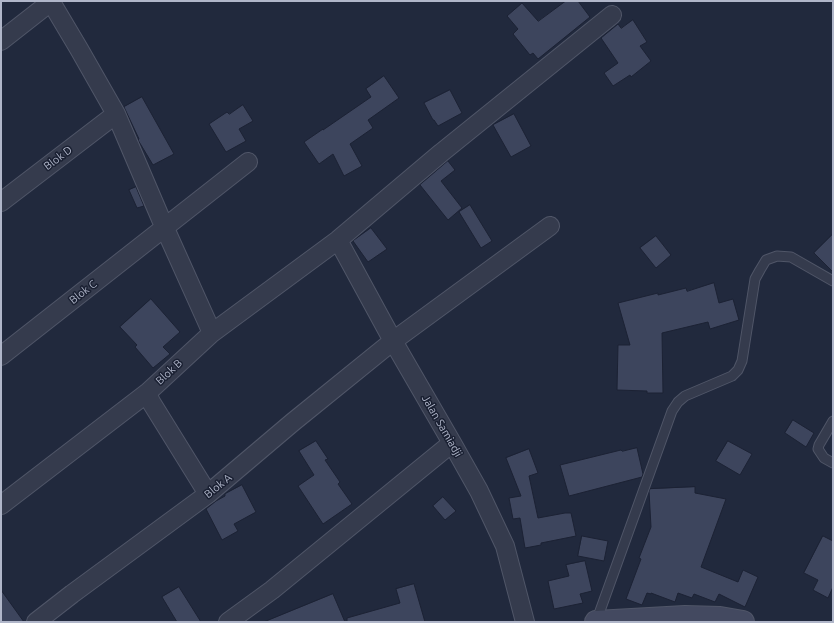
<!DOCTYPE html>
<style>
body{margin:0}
#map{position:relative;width:834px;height:623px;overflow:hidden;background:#21293d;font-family:Ubuntu,sans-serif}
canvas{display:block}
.frame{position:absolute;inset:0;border:2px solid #b0b6c9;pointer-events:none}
</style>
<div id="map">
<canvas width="834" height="623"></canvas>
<div class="frame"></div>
</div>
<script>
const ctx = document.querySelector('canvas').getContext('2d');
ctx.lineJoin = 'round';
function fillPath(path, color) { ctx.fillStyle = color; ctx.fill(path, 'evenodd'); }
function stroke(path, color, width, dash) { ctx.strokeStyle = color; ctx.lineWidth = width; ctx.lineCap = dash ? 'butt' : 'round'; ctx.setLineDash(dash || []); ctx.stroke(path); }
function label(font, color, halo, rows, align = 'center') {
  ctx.font = font + ' Ubuntu,sans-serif'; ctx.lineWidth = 3; ctx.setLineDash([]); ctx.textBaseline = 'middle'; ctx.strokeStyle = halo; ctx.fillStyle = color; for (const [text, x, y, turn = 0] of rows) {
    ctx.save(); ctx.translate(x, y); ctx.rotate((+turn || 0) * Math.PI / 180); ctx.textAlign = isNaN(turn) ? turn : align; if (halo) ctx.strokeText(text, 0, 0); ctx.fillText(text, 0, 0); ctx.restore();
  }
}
const building = new Path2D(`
 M 566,1 L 578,1 L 590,17 L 538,59 L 533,53 L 530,55 L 513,34 L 518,29 L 507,16 L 522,3 L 538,21 Z
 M 633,20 L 647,42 L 640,46 L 651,61 L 631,77 L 630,75 L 613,86 L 604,73 L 618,63 L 601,38 L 618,24 L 621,28 Z
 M 384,76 L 399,98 L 368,120 L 373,128 L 350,144 L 362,166 L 344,176 L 333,154 L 319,164 L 304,142 L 323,129 L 323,130 L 371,97 L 366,89 Z
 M 450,90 L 462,113 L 438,126 L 434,120 L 433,120 L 424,103 Z
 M 142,97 L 174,154 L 153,165 L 138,140 L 139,139 L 124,107 Z
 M 243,105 L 253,121 L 239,129 L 246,141 L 226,152 L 209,124 L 227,112 L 229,114 Z
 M 514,114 L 531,146 L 511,157 L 493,125 Z
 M 448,161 L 455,170 L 441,181 L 462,208 L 448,220 L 420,185 Z
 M 136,187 L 144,206 L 137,208 L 129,190 Z
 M 470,205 L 492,241 L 481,248 L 459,212 Z
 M 371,228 L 387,249 L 368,262 L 353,241 Z
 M 833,234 L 833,272 L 814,253 Z
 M 656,236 L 671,255 L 656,268 L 640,248 Z
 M 714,283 L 719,303 L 733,299 L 739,320 L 710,329 L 708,322 L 662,333 L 663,393 L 647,393 L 647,391 L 617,390 L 618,345 L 630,345 L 618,303 L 658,293 L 658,295 L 686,288 L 687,291 Z
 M 151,299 L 180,332 L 163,347 L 170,354 L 153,368 L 135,347 L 137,345 L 120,327 Z
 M 793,420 L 814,433 L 806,447 L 785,433 Z
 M 316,441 L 328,459 L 325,460 L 340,482 L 338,484 L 352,504 L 323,524 L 298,486 L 314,475 L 299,451 Z
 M 728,441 L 752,454 L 740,475 L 716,461 Z
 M 637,448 L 643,474 L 642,477 L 569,496 L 560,465 L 621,450 L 622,451 Z
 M 529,449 L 538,473 L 529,476 L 538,518 L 565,513 L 571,513 L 576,536 L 541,543 L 541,545 L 525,548 L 520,518 L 513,519 L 509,498 L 521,496 L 506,458 Z
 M 242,485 L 256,512 L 234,524 L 238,531 L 222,540 L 206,509 L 216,501 L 225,496 L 225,494 Z
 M 695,487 L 695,493 L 726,499 L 701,567 L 738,582 L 743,570 L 758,577 L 745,607 L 719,594 L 715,602 L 694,594 L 692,598 L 678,593 L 675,602 L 651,593 L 651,594 L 647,593 L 642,605 L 626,599 L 641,559 L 639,558 L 651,527 L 649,491 L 650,489 Z
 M 443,497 L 456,511 L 445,520 L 433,506 Z
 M 582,536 L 608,541 L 604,561 L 578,556 Z
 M 823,536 L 833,541 L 833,587 L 828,598 L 813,590 L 818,580 L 804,573 Z
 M 585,561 L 592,591 L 580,594 L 583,603 L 554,609 L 548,581 L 569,576 L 566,565 Z
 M 414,584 L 425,622 L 347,622 L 347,618 L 400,603 L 396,589 Z
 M 179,587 L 201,622 L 177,622 L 162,597 Z
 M 1,590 L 24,622 L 1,622 Z
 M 333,594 L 345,622 L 264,622 Z`);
fillPath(building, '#3d455d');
stroke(building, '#1c2234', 1);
const service = new Path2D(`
 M 833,421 L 819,445 L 818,449 L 824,458 L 833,463
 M 596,622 L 672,411 L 678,402 L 685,396 L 732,376 L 738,370 L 742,361 L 755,279 L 760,270 L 766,260 L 777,256 L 791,257 L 833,281`);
const minor = new Path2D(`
 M 51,2 L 79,49 L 116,114 L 163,224 L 212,333
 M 1,41 L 52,1
 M 1,202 L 116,114
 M 338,240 L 393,341 L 452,443 L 479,491 L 505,546 L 525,622
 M 1,356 L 248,162
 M 147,393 L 151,402 L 208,494
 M 1,505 L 147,393 L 212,333 L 338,240 L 441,153 L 612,15
 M 36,622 L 72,594 L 208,494 L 293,422 L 393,341 L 550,226
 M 228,622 L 272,590 L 452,443`);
const secondary = new Path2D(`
 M 596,622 L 685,617 L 720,618 L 743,622`);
stroke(service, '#505668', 11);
stroke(minor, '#505668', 20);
stroke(secondary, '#505668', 24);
stroke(service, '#353b4d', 9);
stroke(minor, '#353b4d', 18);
stroke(secondary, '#434960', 22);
label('11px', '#b0b6c9', '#1a2032', [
 ["Blok D",58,158,-37],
 ["Blok C",83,292,-38],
 ["Blok B",169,372,-43],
 ["Jalan Samiadji",442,426,60],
 ["Blok A",218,486,-39]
]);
</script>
